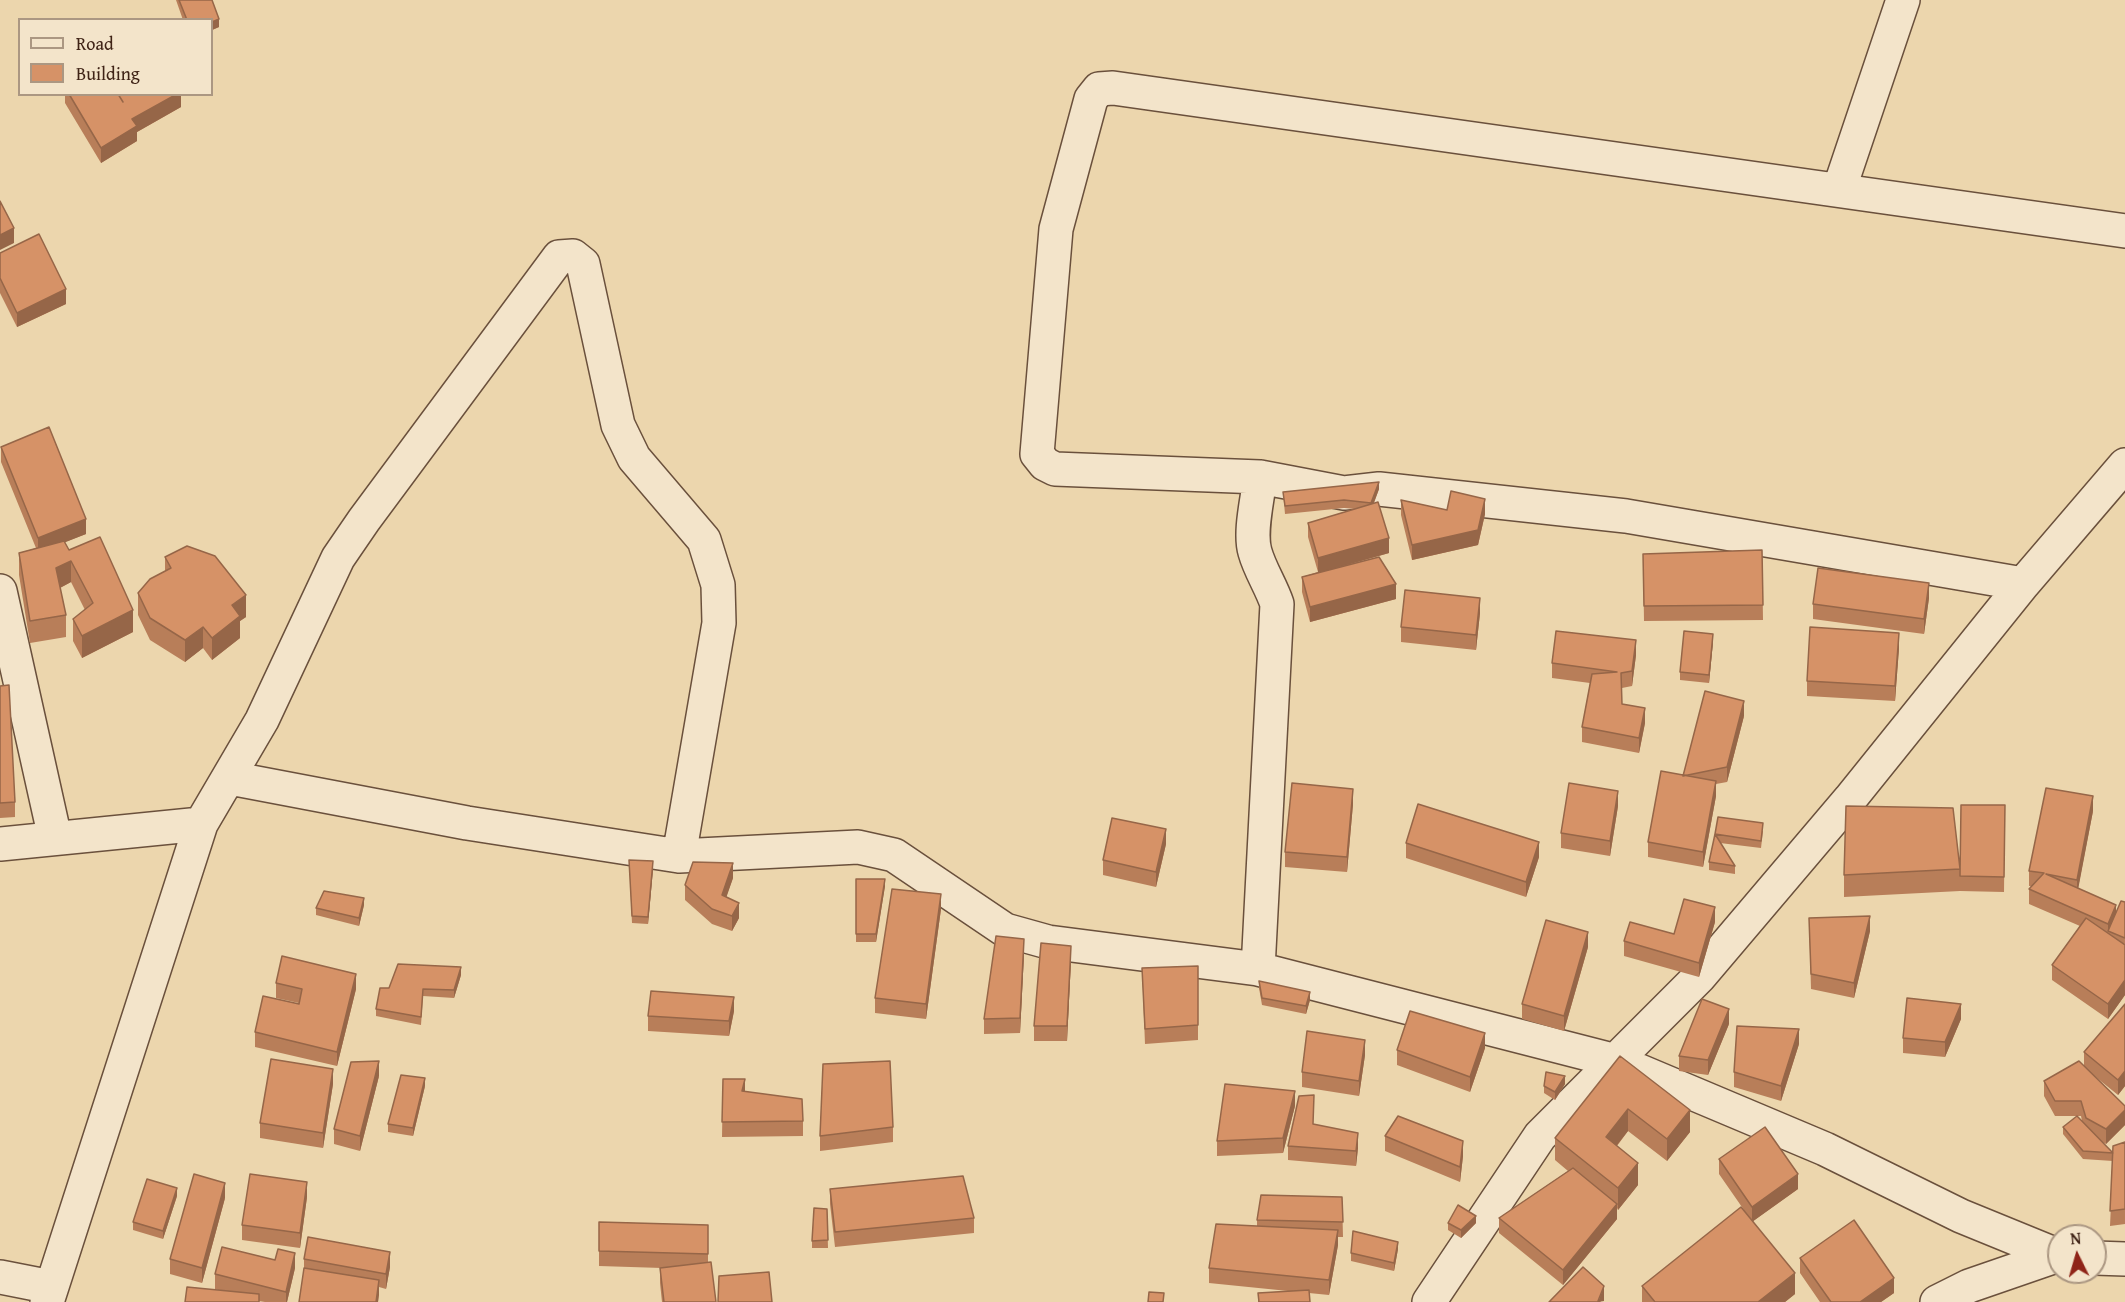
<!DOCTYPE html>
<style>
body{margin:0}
#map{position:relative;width:2125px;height:1302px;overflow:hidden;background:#ecd6ad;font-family:"Gentium Book Plus",serif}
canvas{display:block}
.legend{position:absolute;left:18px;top:18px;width:195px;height:78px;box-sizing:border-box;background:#f3e4ca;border:2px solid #ab9782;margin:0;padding:8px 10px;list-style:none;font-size:18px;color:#3f2316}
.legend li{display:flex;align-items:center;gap:12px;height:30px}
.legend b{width:30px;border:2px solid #ab9782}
.north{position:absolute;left:2047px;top:1224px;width:60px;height:60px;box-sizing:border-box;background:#f3e4ca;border:2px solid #ab9782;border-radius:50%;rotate:355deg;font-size:16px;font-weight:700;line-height:24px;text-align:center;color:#3f2316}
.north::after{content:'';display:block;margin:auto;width:21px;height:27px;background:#8f2418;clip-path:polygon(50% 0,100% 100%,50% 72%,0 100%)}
</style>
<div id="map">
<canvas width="2125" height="1302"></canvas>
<ul class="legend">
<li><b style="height:8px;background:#f3e4ca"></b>Road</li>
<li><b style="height:16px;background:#d69267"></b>Building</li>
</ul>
<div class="north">N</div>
</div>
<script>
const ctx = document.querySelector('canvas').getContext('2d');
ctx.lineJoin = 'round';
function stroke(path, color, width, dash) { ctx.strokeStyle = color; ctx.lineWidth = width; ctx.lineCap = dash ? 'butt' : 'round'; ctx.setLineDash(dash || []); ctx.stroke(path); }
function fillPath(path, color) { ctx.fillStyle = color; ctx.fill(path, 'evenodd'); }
const street = new Path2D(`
 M 1839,190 L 1903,0
 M 2023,584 L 1626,516 L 1379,489 L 1344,493 L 1260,477 L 1055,469 L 1045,464 L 1037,454 L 1056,229 L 1091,99 L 1099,89 L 1113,88 L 2125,231
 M 0,591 L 55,838
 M 230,778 L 467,823 L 679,856 L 858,847 L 894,855 L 1005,930 L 1048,942 L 1258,969 L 1616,1061 L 1825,1149 L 1961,1216 L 2059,1256
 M 0,844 L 201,824
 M 1258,969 L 1277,604 C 1271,586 1260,570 1255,552 C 1249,532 1258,498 1260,477
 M 2095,1258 L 2125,1259
 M 0,1277 L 51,1287
 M 47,1302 L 201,824 L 262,720 L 338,558 L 364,520 L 559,257 L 573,256 L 583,264 L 618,425 L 634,458 L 704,540 L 718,585 L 719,623 L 679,856
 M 1429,1302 L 1540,1136 L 1699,977 L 1850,799 L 2023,584 L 2125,465
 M 1937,1302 L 1969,1286 L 2056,1256`);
stroke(street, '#6a503c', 36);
stroke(street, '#f3e4ca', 33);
fillPath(new Path2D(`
 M 176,0 L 212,0 L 219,27 L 212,30 L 212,20 L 183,20 Z
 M 65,94 L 181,94 L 181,107 L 137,132 L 137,141 L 101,163 L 65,103 Z
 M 0,253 L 66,304 L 17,327 L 0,293 Z
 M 1,447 L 86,534 L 65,542 L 69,550 L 133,632 L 82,658 L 73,641 L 73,619 L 85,610 L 71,582 L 60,588 L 66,615 L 66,637 L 30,643 L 19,575 L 19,553 L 36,548 L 1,462 Z
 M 1379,489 L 1374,503 L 1389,553 L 1351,564 L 1396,599 L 1310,622 L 1302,592 L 1302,577 L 1318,572 L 1308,537 L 1308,523 L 1355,509 L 1344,508 L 1285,514 L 1283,492 Z
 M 1401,500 L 1447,510 L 1485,514 L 1478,545 L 1412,560 L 1401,515 Z
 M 1762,550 L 1763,620 L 1644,621 L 1643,554 Z
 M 165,557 L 246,617 L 240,621 L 240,638 L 212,660 L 203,648 L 185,662 L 150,640 L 138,615 L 138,593 L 165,571 Z
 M 1929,598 L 1924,634 L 1813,619 L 1813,604 Z
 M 1480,613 L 1476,650 L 1401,642 L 1401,627 Z
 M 1713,642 L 1709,683 L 1680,680 L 1680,672 Z
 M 1899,648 L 1895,701 L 1807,696 L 1807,681 Z
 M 1636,655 L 1632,686 L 1622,688 L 1622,704 L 1645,723 L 1639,753 L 1582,742 L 1582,727 L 1590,683 L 1552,678 L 1552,663 Z
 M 0,686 L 15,802 L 15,817 L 0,818 Z
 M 1744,716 L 1727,782 L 1716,784 L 1716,796 L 1703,867 L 1648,857 L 1648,842 L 1684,776 Z
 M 1353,804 L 1347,872 L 1285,867 L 1285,852 Z
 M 2005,805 L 2004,892 L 1960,891 L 1844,897 L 1844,875 L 1960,869 Z
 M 1618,806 L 1610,856 L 1561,848 L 1561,833 Z
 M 2093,811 L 2078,888 L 2116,912 L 2125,902 L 2125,995 L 2108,1019 L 2052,980 L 2052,965 L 2080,926 L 2029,904 L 2029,889 L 2031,886 L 2029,886 L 2029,871 Z
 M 1763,831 L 1761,848 L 1720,843 L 1735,866 L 1735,874 L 1709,870 L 1709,862 L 1715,834 Z
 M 1406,843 L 1539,857 L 1526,897 L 1406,858 Z
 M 1166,844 L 1156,887 L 1103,875 L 1103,860 Z
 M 629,860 L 653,869 L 648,924 L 632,923 Z
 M 733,878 L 726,897 L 739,918 L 732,931 L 712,924 L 685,900 L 685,885 Z
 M 856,879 L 885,886 L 876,942 L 856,942 Z
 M 364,905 L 359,926 L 316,915 L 316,908 Z
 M 941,909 L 926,1019 L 875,1013 L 875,998 Z
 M 1809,918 L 1870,931 L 1854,998 L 1811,989 Z
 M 1715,922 L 1699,977 L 1624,956 L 1624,941 L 1674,934 Z
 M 1588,947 L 1564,1031 L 1522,1019 L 1522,1004 Z
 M 1024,954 L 1020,1033 L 984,1034 L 984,1019 Z
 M 1071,960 L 1067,1041 L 1034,1041 L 1034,1026 Z
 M 1198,966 L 1198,1040 L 1145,1044 L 1142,968 Z
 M 461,975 L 454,998 L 423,996 L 421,1025 L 376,1016 L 376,1009 L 389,988 Z
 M 1259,981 L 1310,1000 L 1306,1014 L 1262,1005 L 1259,988 Z
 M 276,983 L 356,989 L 337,1066 L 255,1047 L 255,1032 L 299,1004 L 299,1003 L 276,998 Z
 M 2125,1004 L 2125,1086 L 2118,1095 L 2092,1074 L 2125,1106 L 2125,1125 L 2106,1144 L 2102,1142 L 2113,1153 L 2125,1142 L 2125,1224 L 2110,1226 L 2113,1161 L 2083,1159 L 2063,1134 L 2063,1127 L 2082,1121 L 2081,1116 L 2055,1116 L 2044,1096 L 2044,1081 L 2084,1066 L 2084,1052 Z
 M 734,1011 L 729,1036 L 648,1031 L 648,1016 Z
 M 1961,1019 L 1945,1057 L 1903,1053 L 1903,1038 Z
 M 1729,1024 L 1708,1075 L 1679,1071 L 1679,1056 Z
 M 1799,1044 L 1781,1101 L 1734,1087 L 1734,1072 Z
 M 1485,1048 L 1470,1092 L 1397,1065 L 1397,1050 Z
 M 1365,1055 L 1359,1096 L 1302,1087 L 1302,1072 Z
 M 1620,1056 L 1690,1132 L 1667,1161 L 1628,1131 L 1617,1146 L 1638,1185 L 1618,1210 L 1617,1208 L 1617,1219 L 1563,1285 L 1499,1233 L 1499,1218 L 1568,1171 L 1555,1160 L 1555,1138 Z
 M 379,1076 L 360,1151 L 334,1144 L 334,1129 Z
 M 723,1079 L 745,1092 L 803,1121 L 803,1136 L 722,1137 Z
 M 333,1084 L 323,1148 L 260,1138 L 260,1123 Z
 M 1565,1084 L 1555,1100 L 1544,1093 L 1544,1086 Z
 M 425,1086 L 413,1136 L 388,1132 L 388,1124 Z
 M 1295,1106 L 1283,1153 L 1217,1156 L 1217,1141 Z
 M 1314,1124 L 1358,1148 L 1356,1166 L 1288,1160 L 1288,1146 Z
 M 893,1127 L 893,1142 L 820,1151 L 820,1136 Z
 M 1385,1136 L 1463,1156 L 1460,1182 L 1385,1151 Z
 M 1719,1159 L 1798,1189 L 1753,1221 L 1795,1294 L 1785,1302 L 1642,1302 L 1642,1286 L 1744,1210 L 1719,1174 Z
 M 830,1189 L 974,1218 L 974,1233 L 835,1247 L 830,1204 Z
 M 177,1196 L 163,1239 L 133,1230 L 133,1222 Z
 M 307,1197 L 300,1248 L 242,1240 L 242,1225 Z
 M 1342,1197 L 1343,1237 L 1338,1237 L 1338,1245 L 1329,1295 L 1309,1293 L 1310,1302 L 1258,1302 L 1258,1293 L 1288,1291 L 1209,1283 L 1209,1268 L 1257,1226 L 1257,1220 Z
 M 225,1198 L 202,1283 L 170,1274 L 170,1259 Z
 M 827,1209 L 828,1248 L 812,1248 L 812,1241 Z
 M 599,1222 L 708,1225 L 708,1262 L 716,1302 L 662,1302 L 660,1283 L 660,1268 L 662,1268 L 599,1266 Z
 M 1448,1223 L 1476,1223 L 1461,1238 L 1448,1230 Z
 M 1398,1249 L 1394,1271 L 1351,1261 L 1351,1253 Z
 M 1800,1258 L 1894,1293 L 1881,1302 L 1820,1302 L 1800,1273 Z
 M 304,1259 L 390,1267 L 386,1289 L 379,1287 L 378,1302 L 299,1302 L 304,1269 Z
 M 295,1268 L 287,1302 L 265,1302 L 259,1301 L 259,1302 L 215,1289 L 215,1274 Z`), '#b87e59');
fillPath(new Path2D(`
 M 219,19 L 219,27 L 212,30 L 212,22 Z
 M 177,94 L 181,94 L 181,107 L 137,132 L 137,141 L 101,163 L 101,148 L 132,119 Z
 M 14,228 L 14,243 L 0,250 L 0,235 Z
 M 66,289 L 66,304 L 17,327 L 17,313 Z
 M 1379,482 L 1379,489 L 1371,510 L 1371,503 Z
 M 1485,499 L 1485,514 L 1478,545 L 1412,560 L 1412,545 Z
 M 86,519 L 86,534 L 38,553 L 38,538 Z
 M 1389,538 L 1389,553 L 1318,573 L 1318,558 Z
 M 71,561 L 71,582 L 56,590 L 56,568 Z
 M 1929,583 L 1929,598 L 1924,634 L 1924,619 Z
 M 1396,584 L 1396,599 L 1310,622 L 1310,607 Z
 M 246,595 L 246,617 L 240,621 L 240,638 L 212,660 L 212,638 L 232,605 Z
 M 1480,598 L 1480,613 L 1476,650 L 1476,635 Z
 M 133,610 L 133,632 L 82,658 L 82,636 Z
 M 203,627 L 203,648 L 185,662 L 185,640 Z
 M 1899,633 L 1899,648 L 1895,701 L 1895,686 Z
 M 1713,634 L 1713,642 L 1709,683 L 1709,675 Z
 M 1636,640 L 1636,655 L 1632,686 L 1632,671 Z
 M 1744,701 L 1744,716 L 1727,782 L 1727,767 Z
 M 1645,708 L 1645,723 L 1639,753 L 1639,738 Z
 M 1716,781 L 1716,796 L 1703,867 L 1703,852 Z
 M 1353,789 L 1353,804 L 1347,872 L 1347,857 Z
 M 1618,791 L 1618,806 L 1610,856 L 1610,841 Z
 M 2093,796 L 2093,811 L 2077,895 L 2077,880 Z
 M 1166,829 L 1166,844 L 1156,887 L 1156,872 Z
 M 1539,842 L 1539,857 L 1526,897 L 1526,882 Z
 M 653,861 L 653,869 L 648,924 L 648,917 Z
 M 733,863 L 733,878 L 722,910 L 722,895 Z
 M 885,879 L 885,886 L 876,942 L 876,934 Z
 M 941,894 L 941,909 L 926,1019 L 926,1004 Z
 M 364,898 L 364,905 L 359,926 L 359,918 Z
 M 739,903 L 739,918 L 732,931 L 732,916 Z
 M 2116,905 L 2116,920 L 2108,931 L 2108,924 Z
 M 1715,907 L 1715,922 L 1699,977 L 1699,963 Z
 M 1870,916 L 1870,931 L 1854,998 L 1854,983 Z
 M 1588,932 L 1588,947 L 1564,1031 L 1564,1016 Z
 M 1024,939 L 1024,954 L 1020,1033 L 1020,1018 Z
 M 1071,946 L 1071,960 L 1067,1041 L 1067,1026 Z
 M 461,967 L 461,975 L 454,998 L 454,990 Z
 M 356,974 L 356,989 L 337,1066 L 337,1052 Z
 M 2125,980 L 2125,995 L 2108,1019 L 2108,1004 Z
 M 1310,992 L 1310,1000 L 1306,1014 L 1306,1006 Z
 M 734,997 L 734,1011 L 729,1036 L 729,1021 Z
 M 1961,1004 L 1961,1019 L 1945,1057 L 1945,1042 Z
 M 1729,1009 L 1729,1024 L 1708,1075 L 1708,1060 Z
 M 1799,1029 L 1799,1044 L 1781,1101 L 1781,1086 Z
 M 1485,1033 L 1485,1048 L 1470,1092 L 1470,1077 Z
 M 1365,1040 L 1365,1055 L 1359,1096 L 1359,1081 Z
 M 379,1061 L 379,1076 L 360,1151 L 360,1136 Z
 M 333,1069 L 333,1084 L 323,1148 L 323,1133 Z
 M 2125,1071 L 2125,1086 L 2118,1095 L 2118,1080 Z
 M 1565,1076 L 1565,1084 L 1555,1100 L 1555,1092 Z
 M 425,1078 L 425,1086 L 413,1136 L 413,1128 Z
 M 745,1079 L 745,1094 L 742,1091 Z
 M 1295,1091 L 1295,1106 L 1283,1153 L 1283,1138 Z
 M 1628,1109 L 1628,1131 L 1606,1159 L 1606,1137 Z
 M 1690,1110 L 1690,1132 L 1667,1161 L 1667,1139 Z
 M 2125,1110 L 2125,1125 L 2106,1144 L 2106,1129 Z
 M 1358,1133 L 1358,1148 L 1356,1166 L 1356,1151 Z
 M 1463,1141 L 1463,1156 L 1460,1182 L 1460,1167 Z
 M 1638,1163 L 1638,1185 L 1618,1210 L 1618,1188 Z
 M 1798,1174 L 1798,1189 L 1752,1222 L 1752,1207 Z
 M 307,1182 L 307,1197 L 300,1248 L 300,1233 Z
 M 225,1183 L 225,1198 L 202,1283 L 202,1268 Z
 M 177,1188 L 177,1196 L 163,1239 L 163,1231 Z
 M 1617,1204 L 1617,1219 L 1563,1285 L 1563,1270 Z
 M 1476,1216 L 1476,1223 L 1461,1238 L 1461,1230 Z
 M 1338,1230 L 1338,1245 L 1329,1295 L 1329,1280 Z
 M 1398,1242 L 1398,1249 L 1394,1271 L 1394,1263 Z
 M 390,1252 L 390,1267 L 386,1289 L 386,1274 Z
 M 295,1253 L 295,1268 L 287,1302 L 286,1302 L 286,1292 Z
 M 1795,1273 L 1795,1294 L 1785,1302 L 1758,1302 Z
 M 1894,1278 L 1894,1293 L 1881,1302 L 1860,1302 Z
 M 379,1280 L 379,1295 L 378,1302 L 376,1302 Z
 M 1604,1286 L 1604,1301 L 1598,1302 Z`), '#966648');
const building = new Path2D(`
 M 179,0 L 212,0 L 219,19 L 212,22 L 212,20 L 187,20 Z
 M 69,94 L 118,94 L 123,102 L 118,94 L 177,94 L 132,119 L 137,126 L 101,148 Z
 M 0,201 L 14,228 L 0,235 Z
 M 39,234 L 66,289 L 17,313 L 0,278 L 0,253 Z
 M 49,427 L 86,519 L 38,538 L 1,447 Z
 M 1379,482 L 1371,503 L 1344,500 L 1285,506 L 1283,492 Z
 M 1451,491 L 1485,499 L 1478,530 L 1412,545 L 1401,500 L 1447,510 Z
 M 1378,502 L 1389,538 L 1318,558 L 1308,523 Z
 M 100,537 L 133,610 L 82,636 L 73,619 L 93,603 L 71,561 L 56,568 L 66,615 L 30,621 L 19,553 L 64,541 L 69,550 Z
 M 187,546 L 215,556 L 246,595 L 232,605 L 240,616 L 212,638 L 203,627 L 185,640 L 150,618 L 138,593 L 150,579 L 171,568 L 165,557 Z
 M 1762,550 L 1763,605 L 1644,606 L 1643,554 Z
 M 1379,557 L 1396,584 L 1310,607 L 1302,577 Z
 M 1818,568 L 1929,583 L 1924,619 L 1813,604 Z
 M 1405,590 L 1480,598 L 1476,635 L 1401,627 Z
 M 1810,627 L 1899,633 L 1895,686 L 1807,681 Z
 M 1556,631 L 1636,640 L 1632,671 L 1621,673 L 1622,704 L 1645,708 L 1639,738 L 1582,727 L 1592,674 L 1617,672 L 1552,663 Z
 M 1684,631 L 1713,634 L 1709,675 L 1680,672 Z
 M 9,685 L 15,802 L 0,803 L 0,686 Z
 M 1705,691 L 1744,701 L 1727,767 L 1683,776 Z
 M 1661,771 L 1716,781 L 1703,852 L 1648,842 Z
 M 1292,783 L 1353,789 L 1347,857 L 1285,852 Z
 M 1569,783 L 1618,791 L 1610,841 L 1561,833 Z
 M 2046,788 L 2093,796 L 2077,880 L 2046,874 L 2116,905 L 2108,924 L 2029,889 L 2044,873 L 2029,871 Z
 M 1418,804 L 1539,842 L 1526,882 L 1406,843 Z
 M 1961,805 L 2005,805 L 2004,877 L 1960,876 Z
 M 1846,806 L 1953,808 L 1960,869 L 1844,875 Z
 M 1718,817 L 1763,823 L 1761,841 L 1715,834 Z
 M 1112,818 L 1166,829 L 1156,872 L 1103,860 Z
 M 1715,834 L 1735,866 L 1709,862 Z
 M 629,860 L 653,861 L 648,917 L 632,916 Z
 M 693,862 L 733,863 L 722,895 L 739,903 L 732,916 L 712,909 L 685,885 Z
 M 856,879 L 885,879 L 876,934 L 856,934 Z
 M 892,889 L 941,894 L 926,1004 L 875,998 Z
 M 324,891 L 364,898 L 359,918 L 316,908 Z
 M 1684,899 L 1715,907 L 1699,963 L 1624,941 L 1630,922 L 1674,934 Z
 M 2121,901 L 2125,902 L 2125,938 L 2108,931 Z
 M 1870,916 L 1854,983 L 1811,974 L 1809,918 Z
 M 2086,918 L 2125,945 L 2125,980 L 2108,1004 L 2052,965 Z
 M 1546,920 L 1588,932 L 1564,1016 L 1522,1004 Z
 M 996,936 L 1024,939 L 1020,1018 L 984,1019 Z
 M 1041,943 L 1071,946 L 1067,1026 L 1034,1026 Z
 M 282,956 L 356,974 L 337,1052 L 255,1032 L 263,996 L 299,1004 L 302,989 L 276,983 Z
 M 398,964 L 461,967 L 454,990 L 423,989 L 421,1017 L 376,1009 L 380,988 L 389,988 Z
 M 1198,966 L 1198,1025 L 1145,1029 L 1142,968 Z
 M 1259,981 L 1310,992 L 1306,1006 L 1262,998 Z
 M 651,991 L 734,997 L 729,1021 L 648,1016 Z
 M 1907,998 L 1961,1004 L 1945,1042 L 1903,1038 Z
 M 1702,999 L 1729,1009 L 1708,1060 L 1679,1056 Z
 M 2125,1004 L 2125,1071 L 2118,1080 L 2084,1052 Z
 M 1410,1011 L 1485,1033 L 1470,1077 L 1397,1050 Z
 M 1737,1026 L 1799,1029 L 1781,1086 L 1734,1072 Z
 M 1307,1031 L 1365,1040 L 1359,1081 L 1302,1072 Z
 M 1620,1056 L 1690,1110 L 1667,1139 L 1628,1109 L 1606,1137 L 1638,1163 L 1618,1188 L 1555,1138 Z
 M 271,1059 L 333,1069 L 323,1133 L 260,1123 Z
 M 379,1061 L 360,1136 L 334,1129 L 351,1062 Z
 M 890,1061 L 893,1127 L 820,1136 L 823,1064 Z
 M 2079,1061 L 2125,1106 L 2125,1110 L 2106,1129 L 2086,1118 L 2081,1101 L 2055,1101 L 2044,1081 Z
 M 1546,1072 L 1565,1076 L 1555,1092 L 1544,1086 Z
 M 401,1075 L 425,1078 L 413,1128 L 388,1124 Z
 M 723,1079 L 745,1079 L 742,1091 L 802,1099 L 803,1121 L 722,1122 Z
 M 1225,1084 L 1295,1091 L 1283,1138 L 1217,1141 Z
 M 1314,1095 L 1313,1124 L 1358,1133 L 1356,1151 L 1288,1146 L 1299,1096 Z
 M 1398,1116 L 1463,1141 L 1460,1167 L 1385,1136 Z
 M 2077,1116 L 2113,1153 L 2083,1151 L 2063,1127 Z
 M 1765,1127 L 1798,1174 L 1752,1207 L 1719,1159 Z
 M 2125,1142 L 2125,1209 L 2110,1211 L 2113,1146 Z
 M 1573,1168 L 1617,1204 L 1563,1270 L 1499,1218 Z
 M 194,1174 L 225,1183 L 202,1268 L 170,1259 Z
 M 250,1174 L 307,1182 L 300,1233 L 242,1225 Z
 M 963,1176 L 974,1218 L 835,1232 L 830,1189 Z
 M 147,1179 L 177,1188 L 163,1231 L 133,1222 Z
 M 1261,1195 L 1342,1197 L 1343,1222 L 1257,1220 Z
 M 1458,1205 L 1476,1216 L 1461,1230 L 1448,1223 Z
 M 1741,1207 L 1795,1273 L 1758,1302 L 1655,1302 L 1642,1286 Z
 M 814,1208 L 827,1209 L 828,1240 L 812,1241 Z
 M 1854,1220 L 1894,1278 L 1860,1302 L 1831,1302 L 1800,1258 Z
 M 599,1222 L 708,1225 L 708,1254 L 599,1251 Z
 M 1216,1224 L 1338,1230 L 1329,1280 L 1209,1268 Z
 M 1353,1231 L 1398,1242 L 1394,1263 L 1351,1253 Z
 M 308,1237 L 390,1252 L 386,1274 L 304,1259 Z
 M 222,1247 L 275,1260 L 278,1249 L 295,1253 L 286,1292 L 215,1274 Z
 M 711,1262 L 716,1302 L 664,1302 L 660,1268 Z
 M 1583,1267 L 1604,1286 L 1598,1301 L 1600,1302 L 1549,1302 Z
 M 304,1268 L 379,1280 L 376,1302 L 299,1302 Z
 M 769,1272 L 772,1302 L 718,1302 L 719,1276 Z
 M 187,1287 L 259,1294 L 259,1302 L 185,1302 Z
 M 1309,1290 L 1310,1302 L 1259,1302 L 1258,1293 Z
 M 1149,1292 L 1164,1293 L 1163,1302 L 1148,1302 Z`);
fillPath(building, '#d69267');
stroke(building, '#966648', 1.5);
</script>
